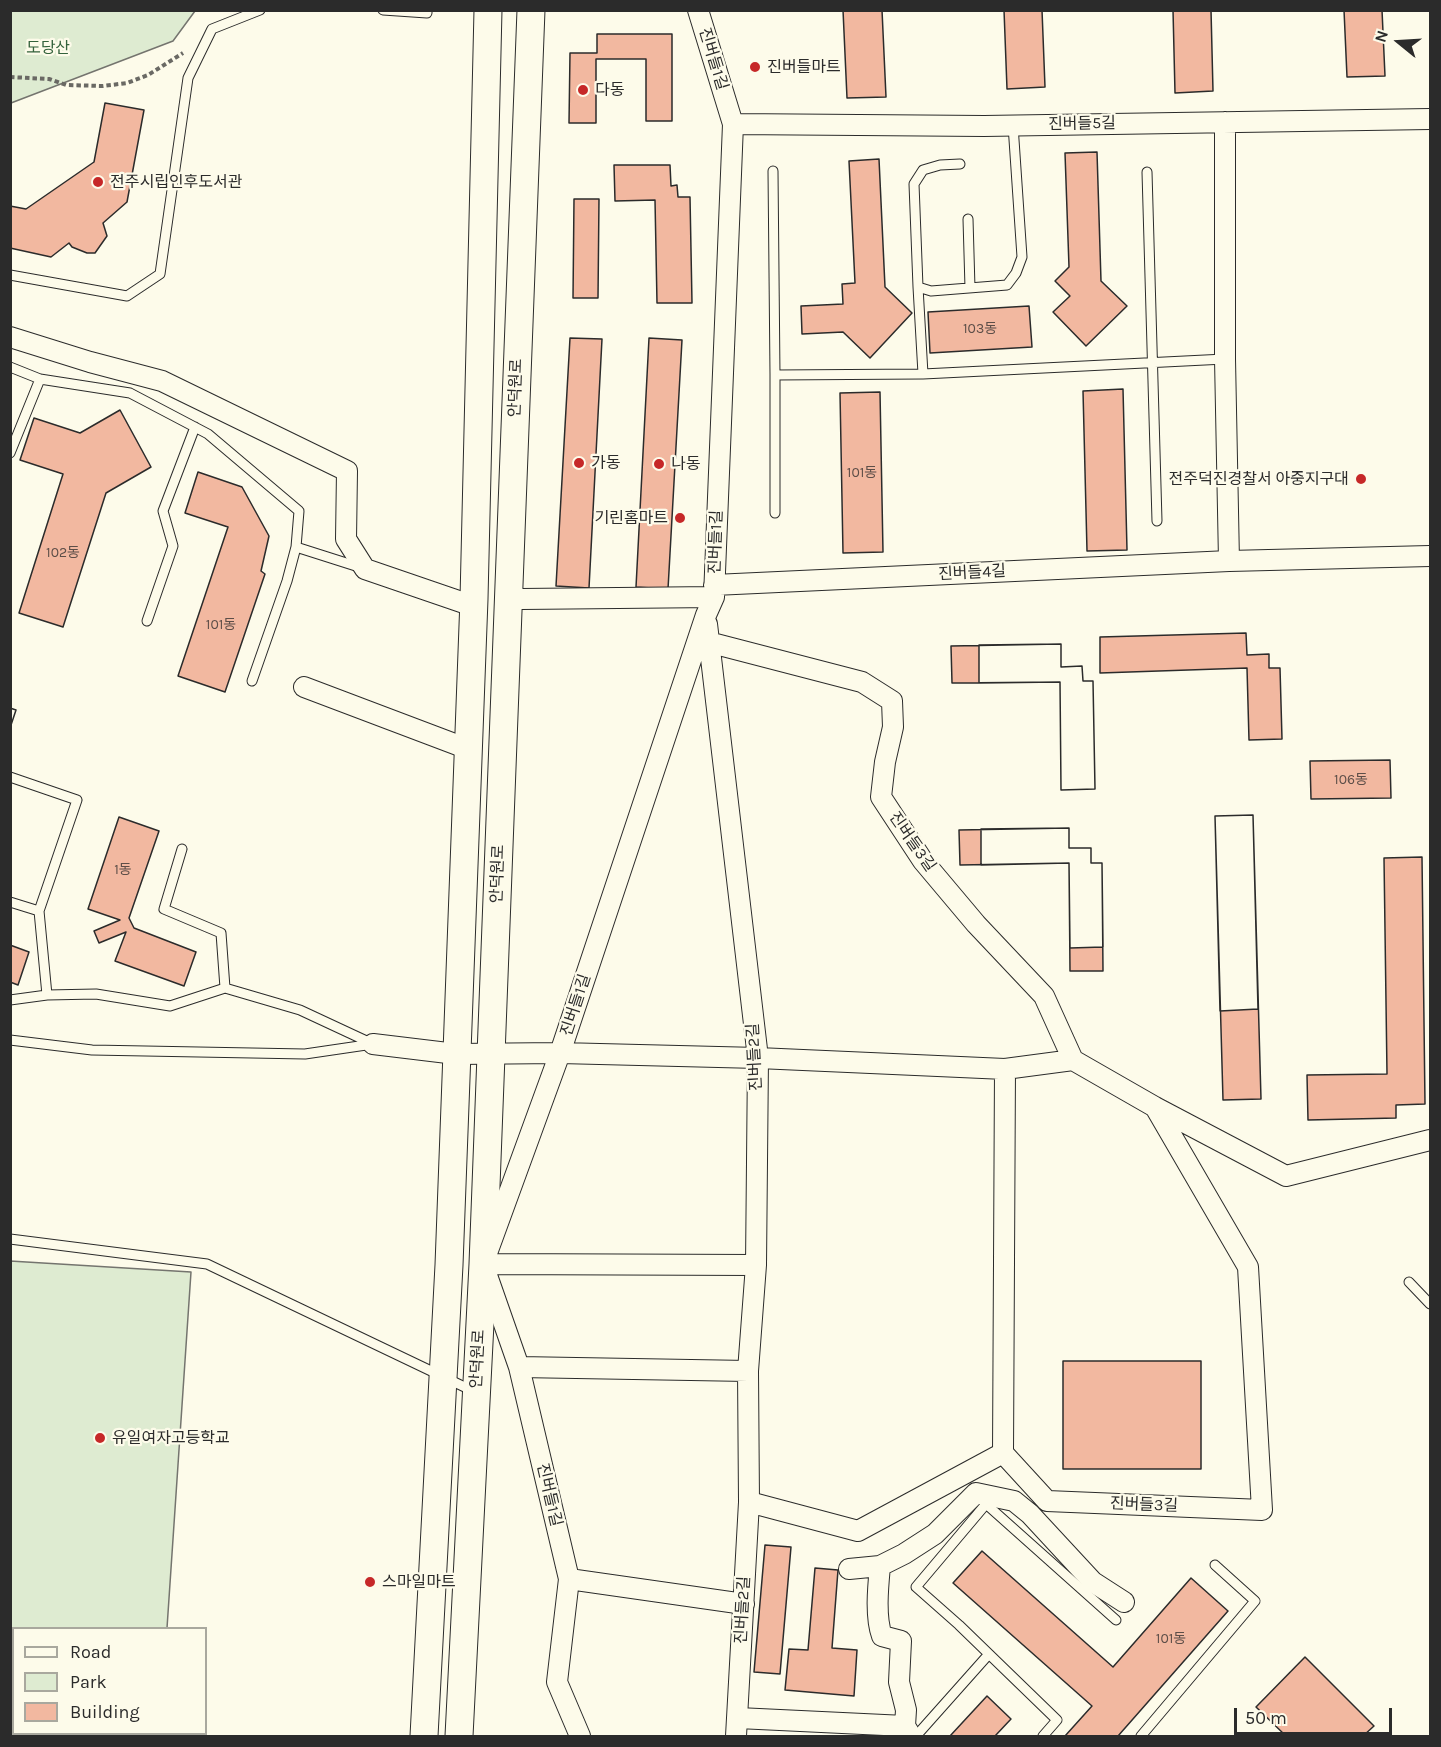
<!DOCTYPE html>
<meta charset="utf-8">
<style>
body{margin:0}
#map{position:relative;width:1441px;height:1747px;overflow:hidden;background:#fdfbea;font-family:Karla,sans-serif}
canvas{display:block}
.frame{position:absolute;inset:0;border:12px solid #2b2b2b;pointer-events:none}
.legend{position:absolute;left:12px;top:1627px;width:195px;height:108px;box-sizing:border-box;background:#fdfbea;border:2px solid #a9a89e;margin:0;padding:8px 10px;list-style:none;font-size:18px;color:#2b2b2b}
.legend li{display:flex;align-items:center;gap:12px;height:30px}
.legend b{width:30px;border:2px solid #a9a89e}
.north{position:absolute;left:1369px;top:12px;width:60px;height:60px;-webkit-text-stroke:4px #fdfbea;paint-order:stroke;rotate:288deg;font-size:16px;font-weight:700;line-height:24px;text-align:center;color:#2b2b2b}
.north::after{content:'';display:block;margin:auto;width:21px;height:27px;background:#2b2b2b;clip-path:polygon(50% 0,100% 100%,50% 72%,0 100%)}
.scale{position:absolute;left:1234px;top:1708px;width:158px;height:27px;box-sizing:border-box;border:3px solid #2b2b2b;border-top:0;padding-left:8px;font-size:18px;line-height:21px;white-space:nowrap;color:#2b2b2b;-webkit-text-stroke:4px #fdfbea;paint-order:stroke}
</style>
<div id="map">
<canvas width="1441" height="1747"></canvas>
<div class="frame"></div>
<ul class="legend">
<li><b style="height:8px;background:#fdfbea"></b>Road</li>
<li><b style="height:16px;background:#deebd1"></b>Park</li>
<li><b style="height:16px;background:#f2b8a0"></b>Building</li>
</ul>
<div class="north">N</div>
<div class="scale">50 m</div>
</div>
<script>
const ctx = document.querySelector('canvas').getContext('2d');
ctx.lineJoin = 'round';
function fillPath(path, color) { ctx.fillStyle = color; ctx.fill(path, 'evenodd'); }
function stroke(path, color, width, dash) { ctx.strokeStyle = color; ctx.lineWidth = width; ctx.lineCap = dash ? 'butt' : 'round'; ctx.setLineDash(dash || []); ctx.stroke(path); }
function label(font, color, halo, rows, align = 'center') {
  ctx.font = font + ' Karla,"Noto Sans KR",sans-serif'; ctx.lineWidth = 4.5; ctx.setLineDash([]); ctx.textBaseline = 'middle'; ctx.strokeStyle = halo; ctx.fillStyle = color; for (const [text, x, y, turn = 0] of rows) {
    ctx.save(); ctx.translate(x, y); ctx.rotate((+turn || 0) * Math.PI / 180); ctx.textAlign = isNaN(turn) ? turn : align; if (halo) ctx.strokeText(text, 0, 0); ctx.fillText(text, 0, 0); ctx.restore();
  }
}
const green = new Path2D(`
 M 11,10 L 195,10 L 195,11 L 173,41 L 11,103 Z
 M 10,1261 L 191,1272 L 167,1628 L 14,1628 L 13,1657 L 11,1657 Z`);
fillPath(green, '#deebd1');
stroke(green, '#74746e', 1.5);
const building = new Path2D(`
 M 843,10 L 882,10 L 886,97 L 847,98 Z
 M 1004,10 L 1042,10 L 1045,87 L 1007,89 Z
 M 1173,10 L 1211,10 L 1213,91 L 1175,93 Z
 M 1344,10 L 1382,10 L 1385,76 L 1347,77 Z
 M 597,34 L 672,34 L 672,121 L 646,121 L 646,59 L 596,59 L 596,123 L 569,123 L 570,53 L 597,53 Z
 M 105,103 L 144,110 L 127,202 L 103,223 L 107,236 L 95,253 L 87,253 L 72,247 L 69,243 L 51,257 L 10,248 L 10,206 L 26,209 L 94,162 Z
 M 1097,152 L 1101,281 L 1127,306 L 1086,346 L 1053,312 L 1070,296 L 1055,281 L 1069,267 L 1065,153 Z
 M 879,159 L 885,287 L 912,313 L 870,358 L 843,332 L 802,334 L 801,306 L 843,304 L 842,284 L 855,283 L 849,161 Z
 M 614,165 L 670,165 L 671,186 L 677,185 L 678,197 L 690,197 L 692,303 L 657,303 L 655,200 L 615,201 Z
 M 574,199 L 599,199 L 598,298 L 573,298 Z
 M 1029,306 L 1032,347 L 930,353 L 928,312 Z
 M 570,338 L 602,339 L 589,588 L 556,586 Z
 M 649,338 L 682,340 L 668,589 L 636,587 Z
 M 1123,389 L 1127,550 L 1087,551 L 1083,391 Z
 M 880,392 L 883,552 L 843,553 L 840,393 Z
 M 120,410 L 151,467 L 106,493 L 63,627 L 19,613 L 63,474 L 20,460 L 34,418 L 80,433 Z
 M 198,472 L 242,487 L 269,536 L 261,571 L 265,574 L 225,692 L 178,676 L 228,527 L 185,513 Z
 M 1246,633 L 1247,655 L 1269,654 L 1269,668 L 1280,668 L 1282,739 L 1249,740 L 1247,668 L 1100,673 L 1100,637 Z
 M 1061,644 L 1061,667 L 1082,666 L 1083,681 L 1093,681 L 1095,789 L 1061,790 L 1060,682 L 952,683 L 951,646 Z
 M 1061,644 L 1061,667 L 1082,666 L 1083,681 L 1093,681 L 1095,789 L 1061,790 L 1060,682 L 979,683 L 979,645 Z
 M 10,708 L 16,710 L 10,728 Z
 M 10,708 L 16,710 L 10,728 Z
 M 1390,760 L 1391,798 L 1311,799 L 1310,761 Z
 M 1253,815 L 1261,1099 L 1223,1100 L 1215,816 Z
 M 1253,815 L 1258,1009 L 1220,1011 L 1215,816 Z
 M 119,817 L 159,831 L 129,918 L 134,928 L 196,952 L 184,986 L 115,961 L 126,932 L 99,943 L 94,931 L 120,920 L 88,909 Z
 M 1069,828 L 1069,848 L 1091,848 L 1091,863 L 1102,863 L 1103,971 L 1070,971 L 1069,863 L 960,865 L 959,830 Z
 M 1069,828 L 1069,848 L 1091,848 L 1091,863 L 1102,863 L 1103,947 L 1070,948 L 1069,863 L 981,865 L 981,829 Z
 M 1422,857 L 1425,1104 L 1396,1105 L 1396,1118 L 1308,1120 L 1307,1075 L 1387,1074 L 1384,858 Z
 M 10,945 L 29,952 L 18,985 L 10,982 Z
 M 1063,1361 L 1201,1361 L 1201,1469 L 1063,1469 Z
 M 765,1545 L 791,1547 L 780,1674 L 754,1672 Z
 M 982,1551 L 1113,1667 L 1191,1578 L 1228,1611 L 1118,1736 L 1065,1736 L 1092,1706 L 953,1583 Z
 M 815,1568 L 838,1570 L 832,1648 L 857,1650 L 854,1696 L 785,1690 L 789,1649 L 808,1650 Z
 M 1305,1657 L 1374,1726 L 1363,1736 L 1286,1736 L 1256,1707 Z
 M 987,1696 L 1011,1719 L 995,1736 L 950,1736 Z
 M 97,1734 L 133,1734 L 133,1736 L 97,1736 Z`);
fillPath(building, '#f2b8a0');
stroke(building, '#2b2b2b', 1.5);
const lane = new Path2D(`
 M 383,10 L 427,13 L 427,10
 M 960,164 L 940,165 L 923,170 L 914,184 L 918,287 L 931,291 L 1007,285 L 1016,273 L 1022,257 L 1013,125
 M 773,171 L 775,375
 M 1147,172 L 1157,521
 M 968,219 L 970,288
 M 10,275 L 127,296 L 160,274 L 188,78 L 212,29 L 260,10
 M 918,287 L 923,374 L 1225,359
 M 10,367 L 40,379 L 130,393 L 208,434 L 299,511 L 296,547
 M 10,453 L 40,379
 M 775,513 L 775,375 L 923,374
 M 147,621 L 173,546 L 163,511 L 195,427
 M 252,681 L 287,581 L 296,547 L 362,568
 M 10,777 L 77,800 L 39,911
 M 182,849 L 164,909 L 221,933 L 225,988 L 300,1010 L 373,1044
 M 10,902 L 39,911 L 47,995
 M 10,1000 L 47,995 L 96,994 L 170,1006 L 225,988
 M 10,1040 L 92,1050 L 305,1054 L 373,1044
 M 10,1239 L 207,1264 L 473,1391
 M 1409,1282 L 1430,1304
 M 916,1736 L 989,1654
 M 1043,1736 L 1057,1720 L 959,1625 L 916,1587 L 986,1504 L 1116,1620
 M 1141,1736 L 1255,1601 L 1215,1565`);
const street = new Path2D(`
 M 1225,122 L 1225,359 L 1229,561
 M 733,124 L 984,126 L 1430,119
 M 10,337 L 90,362 L 162,381 L 347,471 L 346,539 L 365,569 L 473,606
 M 714,585 L 1229,561 L 1430,556
 M 508,597 L 522,599 L 714,597
 M 707,624 L 758,1058 L 756,1265 L 748,1371 L 749,1502 L 736,1736
 M 708,642 L 862,682 L 892,701 L 893,727 L 885,762 L 881,797 L 923,861 L 976,924 L 1044,996 L 1073,1060 L 1155,1107 L 1286,1176 L 1430,1140
 M 304,687 L 468,749
 M 373,1044 L 456,1054 L 560,1053 L 758,1058 L 1005,1069 L 1073,1060
 M 1005,1069 L 1003,1453 L 1047,1501 L 1262,1510 L 1248,1267 L 1155,1107
 M 483,1264 L 756,1265
 M 519,1367 L 748,1371
 M 749,1502 L 858,1531 L 1003,1453
 M 880,1566 L 904,1554 L 935,1534 L 976,1493 L 1014,1501 L 1030,1514 L 1093,1582 L 1124,1602
 M 849,1569 L 880,1566 C 878,1587 875,1617 882,1636 L 901,1641 L 899,1682 L 906,1710 L 905,1726
 M 569,1579 L 744,1604
 M 10,1702 L 14,1702
 M 738,1718 L 905,1726 L 911,1736
 M 64,1736 L 64,1734
 M 580,1736 L 557,1682 L 569,1579 L 519,1367 L 483,1264 L 560,1053 L 706,615 L 714,597 L 733,124 L 698,10`);
const secondary = new Path2D(`
 M 424,1736 L 449,1265 L 474,599 L 488,10
 M 459,1736 L 483,1264 L 531,10`);
stroke(lane, '#2b2b2b', 11);
stroke(street, '#2b2b2b', 22);
stroke(secondary, '#2b2b2b', 29);
stroke(new Path2D(`
 M 10,77 L 49,79 L 66,85 L 103,86 L 127,83 L 148,75 L 183,53`), '#6a6964', 4, [4.5, 3]);
stroke(lane, '#fdfbea', 9);
stroke(street, '#fdfbea', 20);
stroke(secondary, '#fdfbea', 27);
for (const [x, y, r, color] of [
 [755,67,6,"#c62828"],
 [583,90,6,"#c62828"],
 [98,182,6,"#c62828"],
 [579,463,6,"#c62828"],
 [659,464,6,"#c62828"],
 [1361,479,6,"#c62828"],
 [680,518,6,"#c62828"],
 [100,1438,6,"#c62828"],
 [370,1582,6,"#c62828"]
]) { const dot = new Path2D(); dot.arc(x, y, r, 0, 2 * Math.PI); ctx.fillStyle = color; ctx.fill(dot); stroke(dot, '#fdfbea', 2); }
label('14px', '#5d4e48', null, [
 ["103동",980,329],
 ["101동",862,473],
 ["102동",63,553],
 ["101동",221,625],
 ["106동",1351,780],
 ["1동",123,870],
 ["101동",1171,1639]
]);
label('16px', '#34623c', '#fdfbea', [
 ["도당산",48,48]
]);
label('16px', '#2b2b2b', '#fdfbea', [
 ["진버들1길",713,59,73],
 ["진버들5길",1082,124,-1],
 ["안덕원로",516,388,-88],
 ["진버들1길",716,542,-88],
 ["진버들4길",972,573,-3],
 ["진버들3길",912,842,55],
 ["안덕원로",498,874,-88],
 ["진버들1길",576,1005,-72],
 ["진버들2길",755,1057,-93],
 ["안덕원로",478,1359,-87],
 ["진버들1길",549,1495,77],
 ["진버들3길",1144,1505,2],
 ["진버들2길",743,1610,-87]
]);
label('16px', '#2b2b2b', '#fdfbea', [
 ["진버들마트",767,67],
 ["다동",595,90],
 ["전주시립인후도서관",110,182],
 ["가동",591,463],
 ["나동",671,464],
 ["전주덕진경찰서 아중지구대",1349,479,"right"],
 ["기린홈마트",668,518,"right"],
 ["유일여자고등학교",112,1438],
 ["스마일마트",382,1582]
], 'left');
</script>
